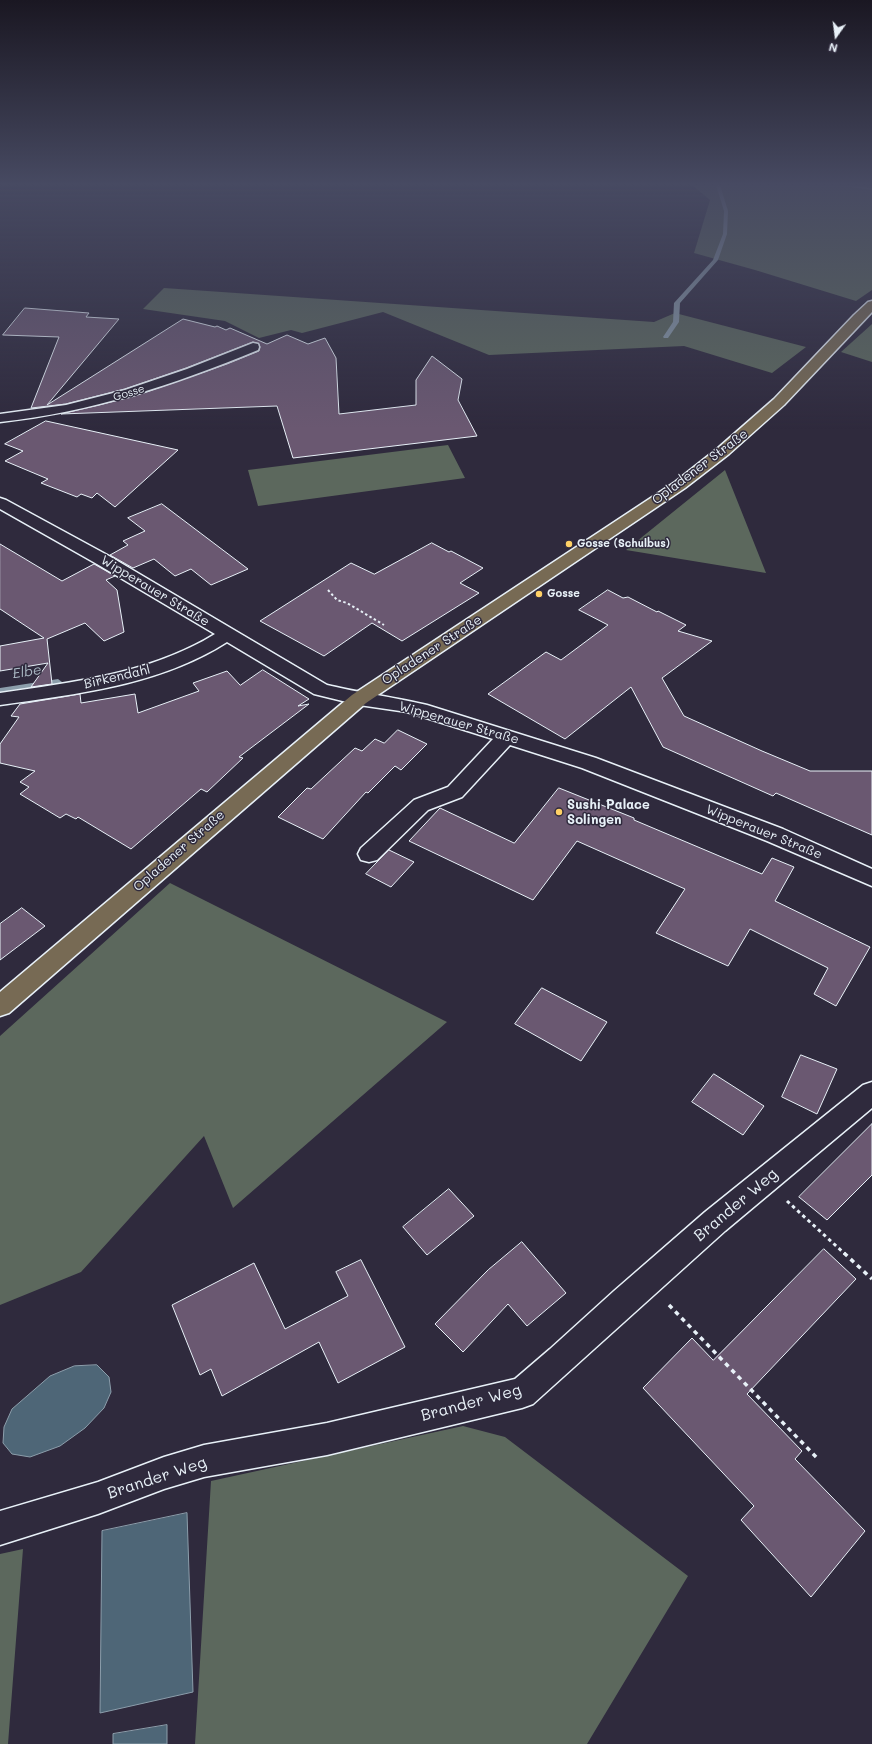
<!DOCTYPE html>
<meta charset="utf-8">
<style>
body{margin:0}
#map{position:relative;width:872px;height:1744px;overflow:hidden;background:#2f2a3d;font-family:Mali,sans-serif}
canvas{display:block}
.north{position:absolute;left:816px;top:16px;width:40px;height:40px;-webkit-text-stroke:3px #2f2a3d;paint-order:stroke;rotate:194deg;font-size:11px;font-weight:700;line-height:16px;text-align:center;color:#e8f1f8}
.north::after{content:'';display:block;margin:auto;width:14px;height:18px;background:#e8f1f8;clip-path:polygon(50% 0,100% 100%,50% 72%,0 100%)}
</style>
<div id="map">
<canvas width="872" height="1744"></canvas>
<div class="north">N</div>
</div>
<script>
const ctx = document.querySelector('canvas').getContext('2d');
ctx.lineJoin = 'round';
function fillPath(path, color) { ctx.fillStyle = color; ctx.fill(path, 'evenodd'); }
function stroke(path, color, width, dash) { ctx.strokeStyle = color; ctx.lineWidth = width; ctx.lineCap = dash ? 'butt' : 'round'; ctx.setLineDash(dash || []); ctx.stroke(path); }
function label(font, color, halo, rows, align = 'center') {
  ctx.font = font + ' Mali,sans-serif'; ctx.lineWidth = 3; ctx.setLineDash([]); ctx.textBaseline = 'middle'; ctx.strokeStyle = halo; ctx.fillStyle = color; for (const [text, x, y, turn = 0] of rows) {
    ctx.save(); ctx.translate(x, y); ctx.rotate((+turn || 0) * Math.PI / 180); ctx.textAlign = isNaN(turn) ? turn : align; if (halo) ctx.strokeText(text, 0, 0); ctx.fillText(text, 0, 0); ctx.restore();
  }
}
fillPath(new Path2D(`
 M 692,185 L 872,185 L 872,290 L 856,301 L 755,270 L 694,253 L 710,200 Z
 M 164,288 L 654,322 L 675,313 L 806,347 L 772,373 L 684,346 L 489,355 L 383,312 L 302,333 L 291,330 L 259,338 L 225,321 L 143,309 Z
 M 872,324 L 872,362 L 841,352 Z
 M 448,445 L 465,478 L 258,506 L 248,470 Z
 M 725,470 L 766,573 L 626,550 Z
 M 170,883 L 447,1022 L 233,1208 L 204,1136 L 81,1272 L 0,1305 L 0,1036 Z
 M 463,1426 L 505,1437 L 688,1576 L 587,1744 L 195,1744 L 211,1481 Z
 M 23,1549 L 8,1744 L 0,1744 L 0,1554 Z`), '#5c685d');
const water = new Path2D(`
 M 97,1365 L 109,1377 L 111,1392 L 104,1408 L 85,1428 L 60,1446 L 30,1457 L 12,1454 L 3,1443 L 4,1427 L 12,1409 L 50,1376 L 74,1366 Z
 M 187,1513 L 193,1692 L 100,1713 L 102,1531 Z
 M 167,1725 L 167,1744 L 113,1744 L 113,1734 Z`);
fillPath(water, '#4e6677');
stroke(water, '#8c9eab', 1);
fillPath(new Path2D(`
 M 716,185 L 720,185 L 728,211 L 727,234 L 718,260 L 680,303 L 679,322 L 668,338 L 664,338 L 663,337 L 673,322 L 674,303 L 713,260 L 723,234 L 724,211 Z
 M 841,185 L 872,188 L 872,190 L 843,186 Z
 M 58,679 L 62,682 L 61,684 L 0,694 L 0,688 Z`), '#8c9eab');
const building = new Path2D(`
 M 25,308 L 89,313 L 86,317 L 119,319 L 47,405 L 183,319 L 215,327 L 217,326 L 226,330 L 230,328 L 267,344 L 287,335 L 308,344 L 325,338 L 336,358 L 339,414 L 416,405 L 416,380 L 432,356 L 462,379 L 458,400 L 477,436 L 293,458 L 277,406 L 61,414 L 132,397 L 227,364 L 259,351 L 260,347 L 259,344 L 253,342 L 186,368 L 125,389 L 66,404 L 31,408 L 59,337 L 3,335 Z
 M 46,421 L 178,450 L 115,507 L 97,493 L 92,498 L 81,494 L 77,497 L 41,483 L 48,479 L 5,461 L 23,451 L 5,444 Z
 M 162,504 L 248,569 L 211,585 L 191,569 L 175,576 L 154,559 L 133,568 L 110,555 L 128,545 L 123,541 L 145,531 L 128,518 Z
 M 432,543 L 449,552 L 451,551 L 483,568 L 460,583 L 479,593 L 402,641 L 372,623 L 324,656 L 260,621 L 351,563 L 374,574 Z
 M 0,544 L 62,581 L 94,564 L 115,576 L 106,580 L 117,590 L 124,632 L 104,641 L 85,623 L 47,639 L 52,684 L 31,687 L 48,663 L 0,671 L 0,646 L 44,638 L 0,609 Z
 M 608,590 L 623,598 L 628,597 L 657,612 L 658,611 L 686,625 L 678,631 L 712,641 L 662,678 L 684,716 L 762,751 L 810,771 L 872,771 L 872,835 L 776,793 L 773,796 L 663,747 L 631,687 L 565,739 L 488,694 L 546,652 L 561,660 L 608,625 L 579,610 Z
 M 263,670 L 309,699 L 298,706 L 309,704 L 239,757 L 243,758 L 207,792 L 201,789 L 131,849 L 78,817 L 76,819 L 66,814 L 60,818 L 20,794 L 29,787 L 20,782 L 35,771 L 0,763 L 0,744 L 19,717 L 11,716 L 20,704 L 80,694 L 81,703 L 135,694 L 138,713 L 199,691 L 193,683 L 227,671 L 240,685 Z
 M 398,730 L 427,744 L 401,770 L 395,766 L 368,793 L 366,792 L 323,839 L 278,817 L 307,788 L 311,789 L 355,748 L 362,751 L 375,739 L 384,743 Z
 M 559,788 L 634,818 L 634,820 L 762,874 L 772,858 L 794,867 L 775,901 L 870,947 L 836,1006 L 814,994 L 828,968 L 750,929 L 728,966 L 656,933 L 685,889 L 577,841 L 533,900 L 409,841 L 440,808 L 514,843 Z
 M 389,850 L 414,862 L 391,887 L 366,874 Z
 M 22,908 L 45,926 L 0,960 L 0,924 Z
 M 542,988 L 607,1022 L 581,1061 L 515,1024 Z
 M 801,1055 L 837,1069 L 817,1114 L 782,1097 Z
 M 714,1074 L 764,1106 L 743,1135 L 692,1102 Z
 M 872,1124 L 872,1175 L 827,1220 L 799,1197 Z
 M 449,1189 L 474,1216 L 427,1255 L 403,1227 Z
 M 522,1242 L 566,1293 L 527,1326 L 508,1304 L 463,1352 L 435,1324 L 488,1270 Z
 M 824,1249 L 856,1279 L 747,1394 L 802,1451 L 795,1459 L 865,1531 L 811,1597 L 741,1520 L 754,1506 L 643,1388 L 692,1338 L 713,1360 Z
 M 361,1260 L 405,1347 L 338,1383 L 319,1342 L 222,1396 L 211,1369 L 200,1375 L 172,1305 L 254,1263 L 285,1329 L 348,1296 L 336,1272 Z`);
fillPath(building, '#6a5871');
stroke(building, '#e8f1f8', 1);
const minor = new Path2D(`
 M 253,343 L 258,344 L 259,347 L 258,350 C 173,385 92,412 0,422 L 0,414 L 66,405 L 125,390 L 187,369 Z
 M 0,498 L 6,500 L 109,556 L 327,685 C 360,693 394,697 427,705 L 596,758 L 783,829 L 872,869 L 872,886 L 767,841 L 582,768 L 510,745 L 462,797 L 428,810 L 377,860 L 369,862 L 361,860 L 358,854 L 361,848 L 414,800 L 448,787 L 493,739 L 407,712 L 359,705 L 314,694 L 227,642 C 160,685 77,694 0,705 L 0,693 C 73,682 150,674 215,634 L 97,564 L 0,509 Z
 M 872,1082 L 872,1108 L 725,1231 L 533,1404 L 522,1408 L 327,1455 L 204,1477 L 164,1489 L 98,1514 L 0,1545 L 0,1511 L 98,1482 L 164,1457 L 204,1445 L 327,1423 L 515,1379 L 550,1349 L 614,1291 L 705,1212 L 863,1085 Z`);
const major = new Path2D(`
 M 872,301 L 872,312 L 784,405 L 729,454 L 685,488 L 366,703 L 9,1013 L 0,1016 L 0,992 L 352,695 L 675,482 L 718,448 L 774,399 L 854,315 L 868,302 Z`);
stroke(minor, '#e8f1f8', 3);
stroke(major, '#e8f1f8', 3);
stroke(new Path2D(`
 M 328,590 L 337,600 L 347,603 L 384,625`), '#e8f1f8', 2, [2.5, 2.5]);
stroke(new Path2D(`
 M 787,1201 L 845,1254`), '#e8f1f8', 3, [3.5, 3.5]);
stroke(new Path2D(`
 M 844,1253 L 872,1279
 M 669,1305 L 818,1459`), '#e8f1f8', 3.5, [4.5, 4.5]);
fillPath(minor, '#2f2a3d');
fillPath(major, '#776a54');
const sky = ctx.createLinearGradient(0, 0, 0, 429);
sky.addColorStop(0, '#1a1722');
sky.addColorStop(0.43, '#474a62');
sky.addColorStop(1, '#474a6200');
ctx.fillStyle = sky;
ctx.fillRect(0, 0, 872, 429);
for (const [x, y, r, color] of [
 [569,544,4,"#ffd166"],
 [539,594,4,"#ffd166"],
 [559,812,4,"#ffd166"]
]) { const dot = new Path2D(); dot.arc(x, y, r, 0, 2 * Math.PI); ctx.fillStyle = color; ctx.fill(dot); stroke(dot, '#2f2a3d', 1.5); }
label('11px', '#e8f1f8', '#2f2a3d', [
 ["Gosse",129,393,-17]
]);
label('bold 11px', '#e8f1f8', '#2f2a3d', [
 ["Gosse (Schulbus)",577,544],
 ["Gosse",547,594]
], 'left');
label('13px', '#e8f1f8', '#2f2a3d', [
 ["Opladener Straße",700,467,-37],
 ["Wipperauer Straße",155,591,31],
 ["Opladener Straße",432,650,-33],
 ["Birkendahl",117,677,-13],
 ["Wipperauer Straße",459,723,16],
 ["Wipperauer Straße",764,832,22],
 ["Opladener Straße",179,851,-41]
]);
label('bold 13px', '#e8f1f8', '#2f2a3d', [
 ["Sushi Palace",567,805],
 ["Solingen",567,820]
], 'left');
label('italic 14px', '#aab9c4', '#2f2a3d', [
 ["Elbe",27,672,-9]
]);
label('16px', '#e8f1f8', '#2f2a3d', [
 ["Brander Weg",736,1205,-40],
 ["Brander Weg",471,1403,-15],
 ["Brander Weg",157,1478,-18]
]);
</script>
